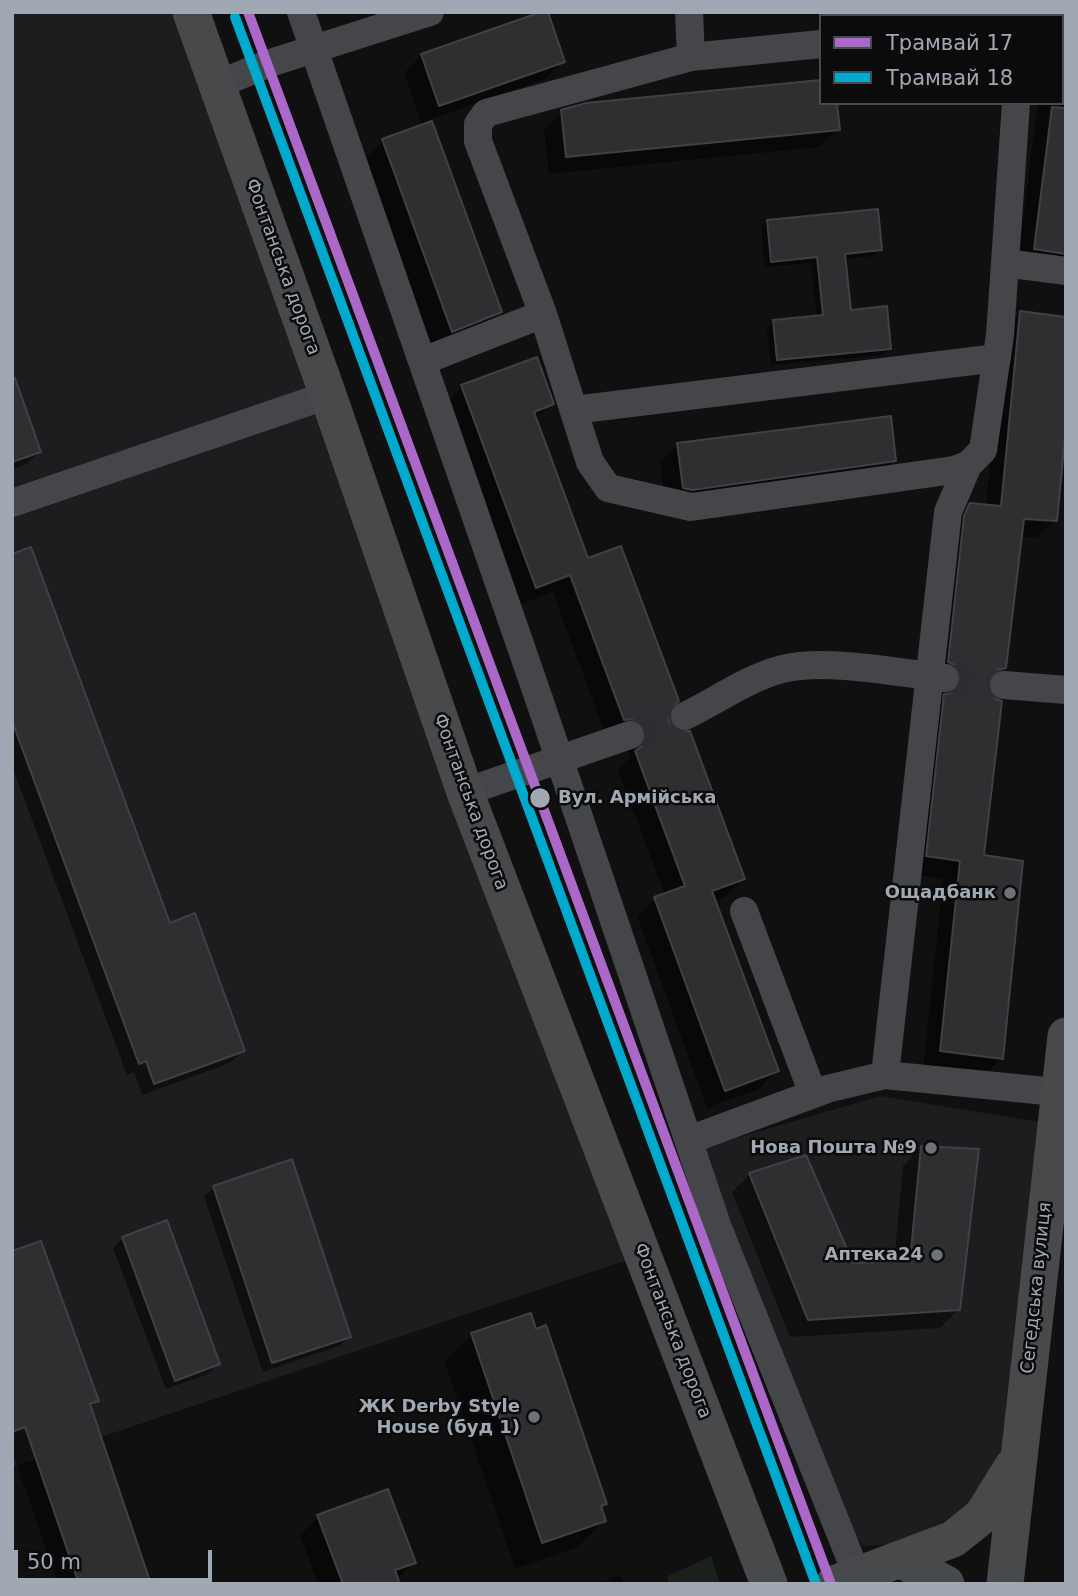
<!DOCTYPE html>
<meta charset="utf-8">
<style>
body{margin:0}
#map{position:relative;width:1078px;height:1596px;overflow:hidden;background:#101011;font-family:"DejaVu Sans",sans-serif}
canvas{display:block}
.frame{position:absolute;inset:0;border:14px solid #a0a8b3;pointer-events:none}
.legend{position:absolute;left:819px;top:14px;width:245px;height:91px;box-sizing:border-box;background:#0b0b0c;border:2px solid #474a4f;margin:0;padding:9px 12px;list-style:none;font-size:21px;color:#a0a8b3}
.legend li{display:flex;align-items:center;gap:14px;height:35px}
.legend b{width:35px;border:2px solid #474a4f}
.scale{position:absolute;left:14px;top:1550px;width:198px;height:32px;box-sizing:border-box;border:4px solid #a0a8b3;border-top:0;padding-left:9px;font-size:21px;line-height:24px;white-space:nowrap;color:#a0a8b3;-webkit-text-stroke:5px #0b0b0c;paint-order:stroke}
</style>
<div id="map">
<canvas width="1078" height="1596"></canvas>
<div class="frame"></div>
<ul class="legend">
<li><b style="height:9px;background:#ac68c9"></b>Трамвай 17</li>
<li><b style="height:9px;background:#00a9ce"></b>Трамвай 18</li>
</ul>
<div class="scale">50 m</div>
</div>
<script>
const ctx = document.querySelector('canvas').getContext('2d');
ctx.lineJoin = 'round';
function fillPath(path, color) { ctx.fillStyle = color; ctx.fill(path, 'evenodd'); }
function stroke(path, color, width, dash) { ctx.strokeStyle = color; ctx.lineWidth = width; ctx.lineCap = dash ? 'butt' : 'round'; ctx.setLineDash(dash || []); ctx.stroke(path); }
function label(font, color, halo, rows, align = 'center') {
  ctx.font = font + ' "DejaVu Sans",sans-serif'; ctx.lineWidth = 5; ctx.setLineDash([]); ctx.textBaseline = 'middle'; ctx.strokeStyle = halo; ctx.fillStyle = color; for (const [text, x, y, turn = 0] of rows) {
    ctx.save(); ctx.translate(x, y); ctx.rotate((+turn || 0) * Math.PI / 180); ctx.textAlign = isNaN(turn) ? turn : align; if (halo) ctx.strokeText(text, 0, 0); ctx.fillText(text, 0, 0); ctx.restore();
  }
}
fillPath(new Path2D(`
 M 12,12 L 185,12 L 633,1258 L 12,1467 Z
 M 880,1096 L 1039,1122 L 1009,1449 L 962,1513 L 896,1544 L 863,1546 L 824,1490 L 696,1150 Z`), '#1d1d1f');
fillPath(new Path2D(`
 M 711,1556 L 720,1584 L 667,1584 L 668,1576 Z`), '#1a211b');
fillPath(new Path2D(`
 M 883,12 L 1051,12 L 1051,16 L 883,16 Z
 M 1062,44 L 1066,45 L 1066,275 L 1017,267 L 1038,103 L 1062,103 Z
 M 422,55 L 563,61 L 545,79 L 421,123 L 404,73 Z
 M 821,103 L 838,129 L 820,147 L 549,174 L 544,129 L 562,111 Z
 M 383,141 L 500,312 L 477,335 L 429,354 L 359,164 Z
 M 767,221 L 881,250 L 874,256 L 844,259 L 849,312 L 889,349 L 883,355 L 771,365 L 767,328 L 774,321 L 817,317 L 811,263 L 765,267 L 761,227 Z
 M 1021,312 L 1055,520 L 1037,538 L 1020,537 L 1004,668 L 986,686 L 982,856 L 1002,1058 L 984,1076 L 923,1069 L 943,879 L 909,873 L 927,714 L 944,697 L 943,689 L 952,523 L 971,505 L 986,506 L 1003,330 Z
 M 536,359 L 552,403 L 535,420 L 587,560 L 669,708 L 667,716 L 668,724 L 743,879 L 725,897 L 713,901 L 776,1071 L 759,1089 L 707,1108 L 637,916 L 655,899 L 665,895 L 618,770 L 629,758 L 628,747 L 606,737 L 553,592 L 518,605 L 444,405 L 462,387 Z
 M 12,397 L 39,452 L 27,464 L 12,469 Z
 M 678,444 L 895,461 L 877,479 L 665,506 L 660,462 Z
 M 12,555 L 169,925 L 243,1051 L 230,1063 L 142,1095 L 134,1072 L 127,1075 L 12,766 Z
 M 921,1147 L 958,1310 L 940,1328 L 790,1337 L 732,1192 L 750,1174 L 851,1265 L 894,1263 L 903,1166 Z
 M 214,1187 L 349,1337 L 339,1346 L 263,1372 L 204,1197 Z
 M 123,1238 L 218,1364 L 208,1374 L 166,1389 L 113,1248 Z
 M 12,1253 L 97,1401 L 89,1409 L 145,1574 L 178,1584 L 58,1584 L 12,1451 Z
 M 472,1335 L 605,1504 L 600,1509 L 604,1521 L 577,1548 L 515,1569 L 445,1362 Z
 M 318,1517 L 414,1562 L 397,1579 L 398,1584 L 318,1584 L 300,1535 Z
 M 619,1576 L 625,1584 L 597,1584 Z`), '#0007');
const building = new Path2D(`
 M 541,12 L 548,12 L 565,62 L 439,106 L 421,54 Z
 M 821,80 L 821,103 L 837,103 L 840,130 L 566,157 L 561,110 L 586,103 Z
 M 1052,107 L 1066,108 L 1066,254 L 1034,249 Z
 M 432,121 L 502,312 L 452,332 L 382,139 Z
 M 878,209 L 882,250 L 845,254 L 851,310 L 887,306 L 891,349 L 777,360 L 773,320 L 823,315 L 817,257 L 771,262 L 767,220 Z
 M 1020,311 L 1066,317 L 1066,426 L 1057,521 L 1024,519 L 1006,668 L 996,670 L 991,675 L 988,683 L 989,693 L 995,699 L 1002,701 L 984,855 L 1023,861 L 1003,1059 L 940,1051 L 960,861 L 926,856 L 944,694 L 952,693 L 958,688 L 962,679 L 960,671 L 955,665 L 948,662 L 964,516 L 970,503 L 1001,506 Z
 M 537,357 L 554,404 L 534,412 L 588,558 L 621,546 L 679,701 L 671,708 L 668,716 L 670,723 L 677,730 L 690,731 L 745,879 L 712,891 L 779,1071 L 725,1091 L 654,897 L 685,886 L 635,751 L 642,746 L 646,739 L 645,729 L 641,723 L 634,719 L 624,720 L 570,575 L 536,588 L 461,385 Z
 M 12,378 L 15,378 L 41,452 L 12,462 Z
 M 891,416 L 896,461 L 692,490 L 683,488 L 677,443 Z
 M 31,547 L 170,923 L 195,913 L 245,1051 L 154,1084 L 146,1061 L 139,1064 L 12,721 L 12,554 Z
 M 921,1146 L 979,1149 L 960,1310 L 808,1320 L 749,1173 L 806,1155 L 853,1263 L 910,1261 Z
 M 292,1159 L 351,1337 L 272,1363 L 213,1186 Z
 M 167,1220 L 220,1364 L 175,1381 L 122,1237 Z
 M 41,1241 L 99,1401 L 90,1404 L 151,1584 L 79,1584 L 25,1427 L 12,1432 L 12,1251 Z
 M 531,1313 L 536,1329 L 546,1325 L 607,1504 L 601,1506 L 606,1521 L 542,1543 L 471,1333 Z
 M 388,1489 L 416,1563 L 395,1570 L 400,1584 L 343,1584 L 317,1515 Z`);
fillPath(building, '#2f2f31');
stroke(building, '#3f4145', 2);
stroke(new Path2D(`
 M 945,678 L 1004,685
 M 630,735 L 685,716`), '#2d2e31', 28, [28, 14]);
stroke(new Path2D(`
 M 301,12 L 539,699 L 718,1228 L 857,1575
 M 689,12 L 691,57
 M 821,44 L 691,57 L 486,113 L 478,124 L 478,141 L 543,314 L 590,462 L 608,488 L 691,507 L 954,470 L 968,465 L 983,450 L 1000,335 L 1016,103
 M 217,85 L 267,64 L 430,12
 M 1005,263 L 1066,271
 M 423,361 L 543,314
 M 574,410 L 997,358
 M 12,503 L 328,395
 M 1004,685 L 1066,690
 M 685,716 C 716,701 748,678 782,669 C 828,658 897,673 945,678
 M 465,792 L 630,735
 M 744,911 L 813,1094
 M 885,1075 L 948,512 L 968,465
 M 689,1140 L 827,1089 L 885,1075 L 1066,1093`), '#454649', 28);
stroke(new Path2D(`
 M 191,12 L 328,395 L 465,792 L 769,1584
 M 900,1559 L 946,1584
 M 834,1584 L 953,1539 L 982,1516 L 1013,1466
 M 1005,1584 L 1066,1036`), '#47494b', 37);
stroke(new Path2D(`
 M 248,12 L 831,1584`), '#ac68c9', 10);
stroke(new Path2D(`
 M 235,17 L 816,1584`), '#00a9ce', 10);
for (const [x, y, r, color] of [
 [540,798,11,"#a0a8b3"],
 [1010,893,7,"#6e737a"],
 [931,1148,7,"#6e737a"],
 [937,1255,7,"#6e737a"],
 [534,1417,7,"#6e737a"]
]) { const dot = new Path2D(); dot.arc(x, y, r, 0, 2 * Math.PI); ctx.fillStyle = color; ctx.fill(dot); stroke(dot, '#0b0b0c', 2.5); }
label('18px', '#a0a8b3', '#0b0b0c', [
 ["Фонтанська дорога",282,267,70],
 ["Фонтанська дорога",470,802,70],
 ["Сегедська вулиця",1037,1288,-84],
 ["Фонтанська дорога",672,1331,69]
]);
label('bold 18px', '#a0a8b3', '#0b0b0c', [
 ["Вул. Армійська",558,798]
], 'left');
label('bold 18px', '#a0a8b3', '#0b0b0c', [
 ["Ощадбанк",996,893],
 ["Нова Пошта №9",917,1148],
 ["Аптека24",923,1255],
 ["ЖК Derby Style",520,1407],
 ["House (буд 1)",520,1428]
], 'right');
</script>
